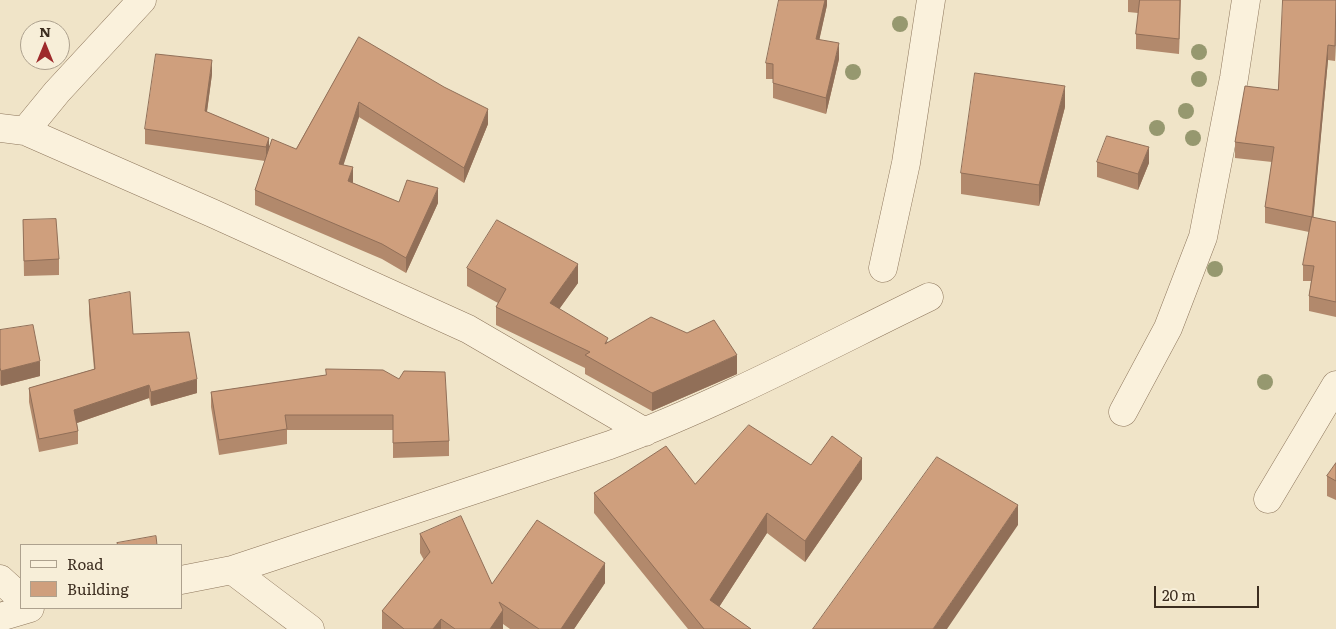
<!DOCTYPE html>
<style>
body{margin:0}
#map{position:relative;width:1336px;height:629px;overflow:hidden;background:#f0e4c8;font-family:Literata,serif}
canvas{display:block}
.legend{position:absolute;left:20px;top:544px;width:162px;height:65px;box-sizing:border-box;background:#f7eed8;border:1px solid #ada18e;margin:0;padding:6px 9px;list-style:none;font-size:15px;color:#3d2e20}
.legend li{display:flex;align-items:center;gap:10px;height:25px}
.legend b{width:25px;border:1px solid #ada18e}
.north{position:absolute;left:20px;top:20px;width:50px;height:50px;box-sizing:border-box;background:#f7eed8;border:1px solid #ada18e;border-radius:50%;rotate:0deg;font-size:14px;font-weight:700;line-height:20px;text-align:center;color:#3d2e20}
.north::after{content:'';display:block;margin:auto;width:18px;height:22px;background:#9e2a2b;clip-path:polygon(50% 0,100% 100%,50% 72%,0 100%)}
.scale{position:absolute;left:1154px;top:586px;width:105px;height:22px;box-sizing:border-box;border:2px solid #3d2e20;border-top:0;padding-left:6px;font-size:15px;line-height:18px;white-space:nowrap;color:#3d2e20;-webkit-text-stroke:4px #f7eed8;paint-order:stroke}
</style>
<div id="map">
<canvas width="1336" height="629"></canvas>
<ul class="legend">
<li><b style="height:6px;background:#faf1dc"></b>Road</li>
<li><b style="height:14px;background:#cf9f7d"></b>Building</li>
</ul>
<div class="north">N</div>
<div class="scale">20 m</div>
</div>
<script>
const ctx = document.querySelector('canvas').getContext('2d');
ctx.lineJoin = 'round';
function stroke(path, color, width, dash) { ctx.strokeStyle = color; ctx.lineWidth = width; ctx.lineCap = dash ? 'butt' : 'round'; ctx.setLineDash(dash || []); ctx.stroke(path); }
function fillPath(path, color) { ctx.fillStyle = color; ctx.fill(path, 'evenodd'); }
const minor = new Path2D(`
 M 0,128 L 25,131 L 57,92 L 142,0
 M 25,131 L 212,213 L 468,329 L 645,432
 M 883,268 L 906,163 L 931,0
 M 1123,412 L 1168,328 L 1203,237 L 1234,78 L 1246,0
 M 1268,499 L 1336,385
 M 232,570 L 310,629
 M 0,579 L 21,598
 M 181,580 L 232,570 L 610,445 C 720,404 824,348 929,297
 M 0,617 L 30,608`);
stroke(minor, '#8d765c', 29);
stroke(minor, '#faf1dc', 28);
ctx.fillStyle = '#96986f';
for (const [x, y] of [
 [900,24],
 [1199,52],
 [853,72],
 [1199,79],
 [1186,111],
 [1157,128],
 [1193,138],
 [1215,269],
 [1265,382]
]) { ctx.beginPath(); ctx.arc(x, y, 8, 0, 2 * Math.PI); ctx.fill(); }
fillPath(new Path2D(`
 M 827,0 L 827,5 L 819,40 L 839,59 L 826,114 L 773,98 L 773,79 L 766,79 L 766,63 Z
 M 1128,0 L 1181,0 L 1179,54 L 1136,49 L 1136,34 L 1138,13 L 1128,12 Z
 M 1336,0 L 1335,61 L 1328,60 L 1313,218 L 1336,222 L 1336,317 L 1309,311 L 1309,296 L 1311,281 L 1303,281 L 1303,265 L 1309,232 L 1265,223 L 1265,207 L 1272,162 L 1235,158 L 1235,142 L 1278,90 Z
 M 359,37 L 488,124 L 464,183 L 359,117 L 343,165 L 353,182 L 353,183 L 399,202 L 438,203 L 406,273 L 382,259 L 255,205 L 255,190 L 265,161 L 145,144 L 145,129 L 212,74 L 207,112 L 269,138 L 269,150 L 296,149 Z
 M 1065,107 L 1039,206 L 961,194 L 961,173 Z
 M 1097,162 L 1149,163 L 1138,190 L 1097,177 Z
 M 23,220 L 59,259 L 59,275 L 24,276 Z
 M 467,268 L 578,283 L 559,309 L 608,342 L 737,374 L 652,411 L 585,374 L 585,368 L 496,325 L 496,307 L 498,303 L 467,286 Z
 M 89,300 L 133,334 L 197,393 L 151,406 L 149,398 L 77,423 L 78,431 L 78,444 L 39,452 L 29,402 L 29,388 L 94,369 L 89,314 Z
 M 0,330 L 40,376 L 1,386 L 0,384 Z
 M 326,375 L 449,441 L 449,456 L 393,458 L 393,430 L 287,430 L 287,444 L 219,455 L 211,407 L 211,392 Z
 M 1336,463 L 1336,500 L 1327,496 L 1327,476 Z
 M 811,465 L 862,479 L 805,562 L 767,533 L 719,607 L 751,629 L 688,629 L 594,513 L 594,493 L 695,484 Z
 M 420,534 L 492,584 L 605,583 L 574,629 L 510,629 L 503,624 L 503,629 L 382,629 L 382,611 L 424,560 L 420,553 Z`), '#b2896c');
fillPath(new Path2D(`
 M 825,0 L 827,0 L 827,5 L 816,55 L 816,39 Z
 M 1336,21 L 1336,36 L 1335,61 L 1335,46 Z
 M 839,43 L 839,59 L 826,114 L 826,98 Z
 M 1328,45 L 1328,60 L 1312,233 L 1312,217 Z
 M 212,60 L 212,74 L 205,125 L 205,111 Z
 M 1065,86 L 1065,107 L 1039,206 L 1039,185 Z
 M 359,102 L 359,117 L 339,179 L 339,164 Z
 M 488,109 L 488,124 L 464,183 L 464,168 Z
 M 269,138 L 269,152 L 266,162 L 266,147 Z
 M 1149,147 L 1149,163 L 1138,190 L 1138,174 Z
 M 353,167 L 353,182 L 348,196 L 348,181 Z
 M 438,188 L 438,203 L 406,273 L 406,258 Z
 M 578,264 L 578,283 L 550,322 L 550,303 Z
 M 737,355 L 737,374 L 652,411 L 652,393 Z
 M 40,361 L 40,376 L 1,386 L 1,371 Z
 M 197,379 L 197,393 L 151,406 L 151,392 Z
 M 149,385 L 149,398 L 74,424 L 74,410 Z
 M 862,458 L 862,479 L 805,562 L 805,541 Z
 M 1018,505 L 1018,525 L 947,629 L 933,629 Z
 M 767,513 L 767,533 L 710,621 L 710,600 Z
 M 605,563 L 605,583 L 574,629 L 561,629 Z
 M 503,610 L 503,629 L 490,629 Z
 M 441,619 L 441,629 L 433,629 Z`), '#916f58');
const building = new Path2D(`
 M 779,0 L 825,0 L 816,39 L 839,43 L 826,98 L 773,83 L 773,64 L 766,63 Z
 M 1140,0 L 1180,0 L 1179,39 L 1136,34 Z
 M 1283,0 L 1336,0 L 1335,46 L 1328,45 L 1312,217 L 1265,207 L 1274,147 L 1235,142 L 1245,86 L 1278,90 Z
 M 359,37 L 444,87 L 488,109 L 464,168 L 359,102 L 339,164 L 353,167 L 348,181 L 399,202 L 407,180 L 438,188 L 406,258 L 382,244 L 255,190 L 272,139 L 296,149 Z
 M 156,54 L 212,60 L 205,111 L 269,138 L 266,147 L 145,129 Z
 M 975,73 L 1065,86 L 1039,185 L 961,173 Z
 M 1107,136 L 1149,147 L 1138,174 L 1097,162 Z
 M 1312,217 L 1336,222 L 1336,302 L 1309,296 L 1314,266 L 1303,265 Z
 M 56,219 L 59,259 L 24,261 L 23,220 Z
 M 497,220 L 578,264 L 550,303 L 608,338 L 605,344 L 651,317 L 687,333 L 714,320 L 737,355 L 652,393 L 585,355 L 590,352 L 496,307 L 506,289 L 467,268 Z
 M 130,292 L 133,334 L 189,332 L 197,379 L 151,392 L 149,385 L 74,410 L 78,431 L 39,439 L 29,388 L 95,369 L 89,300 Z
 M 33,325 L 40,361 L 1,371 L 0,368 L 0,330 Z
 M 326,369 L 383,370 L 399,379 L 404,371 L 445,372 L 449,441 L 393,443 L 393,415 L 285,415 L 287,429 L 219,440 L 211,392 L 326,375 Z
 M 749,425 L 811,465 L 832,436 L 862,458 L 805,541 L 767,513 L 710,600 L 751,629 L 704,629 L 594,493 L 666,446 L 695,484 Z
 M 937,457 L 1018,505 L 933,629 L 813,629 Z
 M 1336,463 L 1336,481 L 1327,476 Z
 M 461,516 L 492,584 L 537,520 L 605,563 L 561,629 L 539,629 L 499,602 L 503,610 L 490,629 L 455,629 L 441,619 L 433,629 L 404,629 L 382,611 L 430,552 L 420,534 Z
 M 156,536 L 157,545 L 118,545 L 117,543 Z`);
fillPath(building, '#cf9f7d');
stroke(building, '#916f58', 1);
</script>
